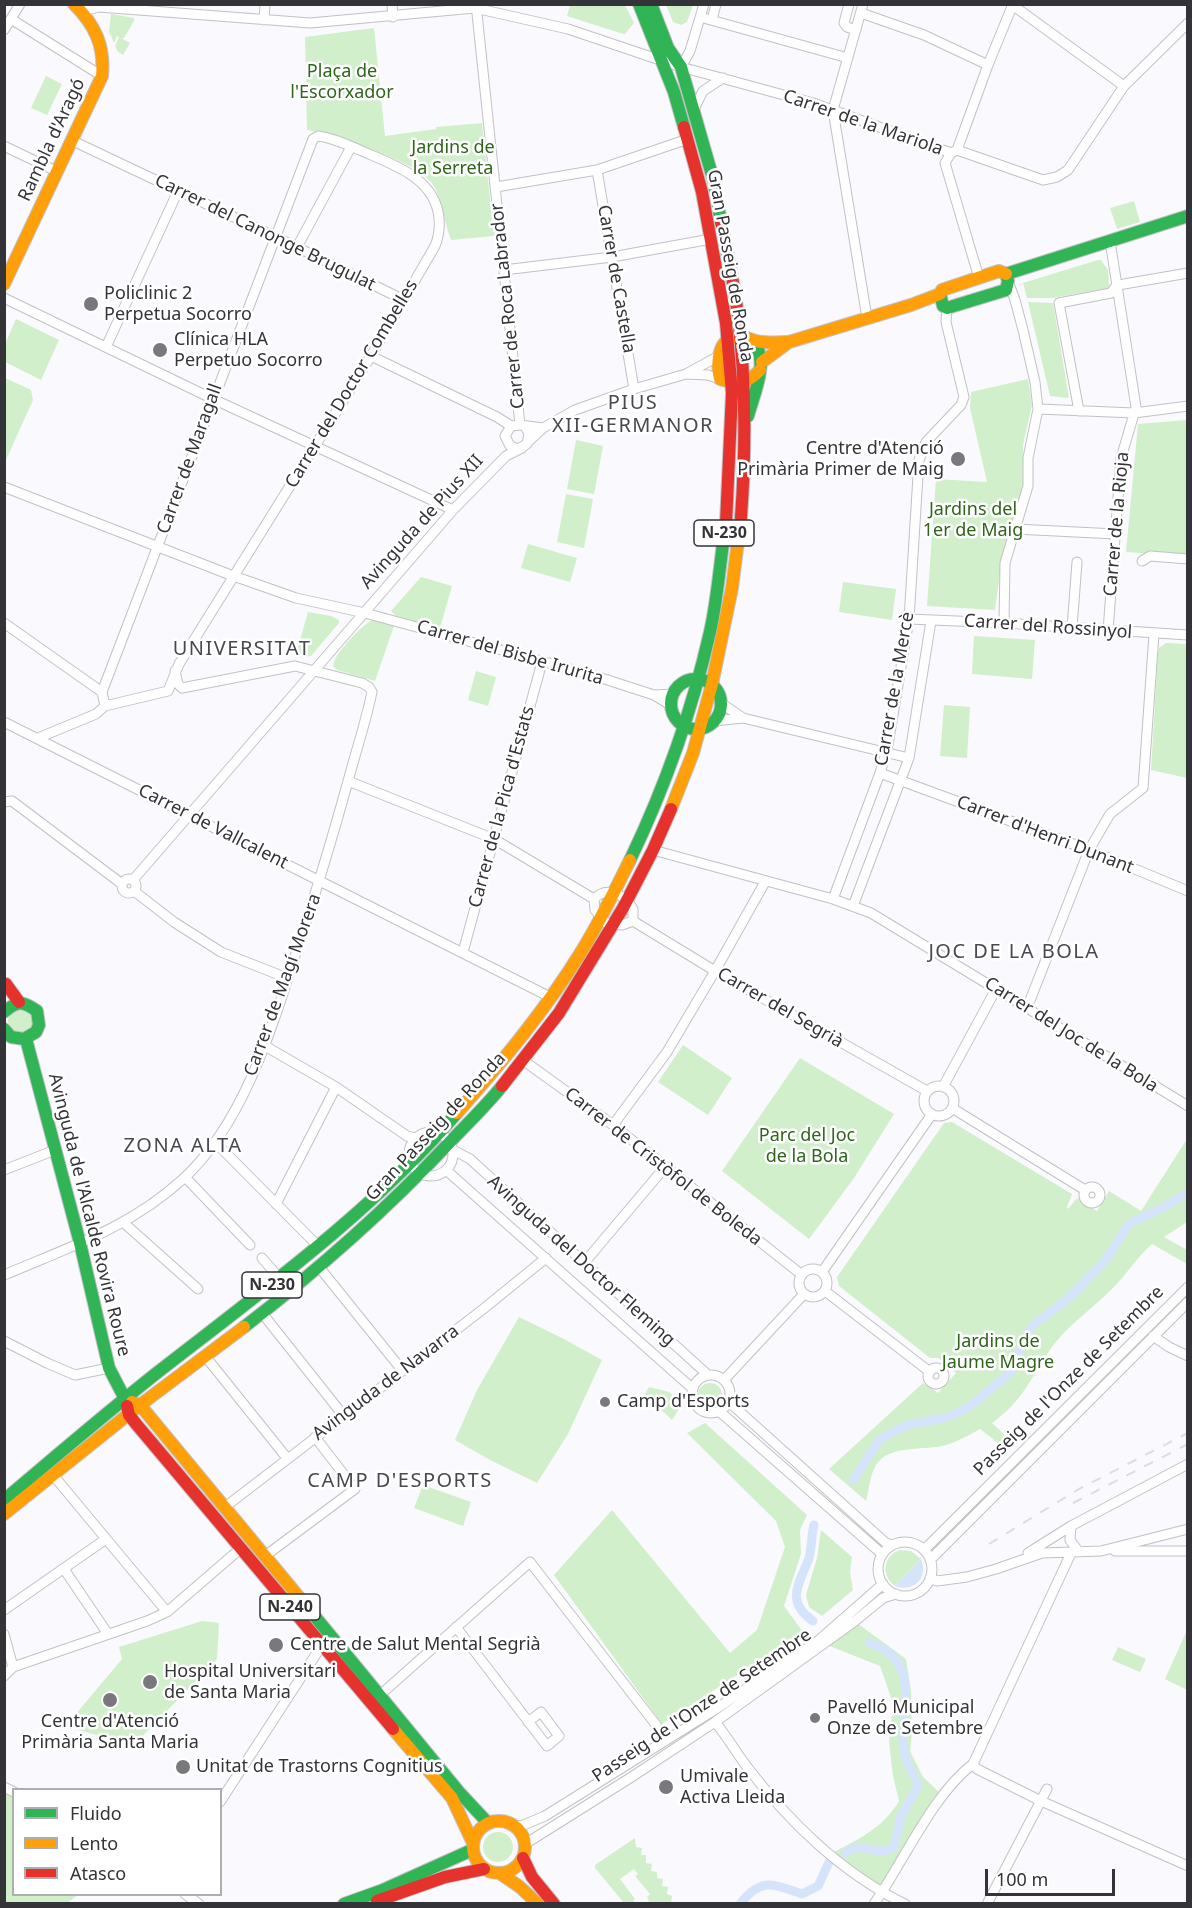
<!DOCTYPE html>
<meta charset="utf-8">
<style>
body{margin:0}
#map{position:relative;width:1192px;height:1908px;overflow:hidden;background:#faf9fe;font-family:"Noto Sans",sans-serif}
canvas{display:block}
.frame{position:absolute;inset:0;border:6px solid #343337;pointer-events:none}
.legend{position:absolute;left:12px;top:1788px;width:210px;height:108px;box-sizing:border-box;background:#fff;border:2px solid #aeadaf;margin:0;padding:8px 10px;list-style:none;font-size:18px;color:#343337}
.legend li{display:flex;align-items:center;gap:12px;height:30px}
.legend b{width:30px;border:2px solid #aeadaf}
.scale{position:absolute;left:985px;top:1869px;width:130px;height:27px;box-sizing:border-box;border:3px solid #343337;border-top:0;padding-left:8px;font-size:18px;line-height:21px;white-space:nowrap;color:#343337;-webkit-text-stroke:4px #fff;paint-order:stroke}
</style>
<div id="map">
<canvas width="1192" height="1908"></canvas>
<div class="frame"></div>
<ul class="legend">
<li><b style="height:8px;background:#30b455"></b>Fluido</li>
<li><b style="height:8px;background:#ff9f0a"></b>Lento</li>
<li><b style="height:8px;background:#e5322d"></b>Atasco</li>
</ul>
<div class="scale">100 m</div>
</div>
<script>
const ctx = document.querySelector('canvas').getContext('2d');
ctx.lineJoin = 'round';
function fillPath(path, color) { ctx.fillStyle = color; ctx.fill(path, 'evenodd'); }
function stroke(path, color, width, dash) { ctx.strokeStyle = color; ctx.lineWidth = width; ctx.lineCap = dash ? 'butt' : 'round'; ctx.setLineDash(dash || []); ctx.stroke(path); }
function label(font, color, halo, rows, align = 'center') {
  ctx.font = font + ' "Noto Sans",sans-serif'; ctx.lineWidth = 5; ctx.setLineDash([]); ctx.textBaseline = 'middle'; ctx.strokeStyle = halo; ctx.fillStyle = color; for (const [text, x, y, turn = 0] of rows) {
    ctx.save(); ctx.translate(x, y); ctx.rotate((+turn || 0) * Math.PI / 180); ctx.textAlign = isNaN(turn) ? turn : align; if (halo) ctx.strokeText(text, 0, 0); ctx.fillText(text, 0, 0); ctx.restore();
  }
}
fillPath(new Path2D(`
 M 570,5 L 625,5 L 634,23 L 625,34 L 620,33 L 567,16 Z
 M 666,5 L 693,5 L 687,22 L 681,25 L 673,22 Z
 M 111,14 L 134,18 L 134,21 L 124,38 L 121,38 L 130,43 L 123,55 L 118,52 L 115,46 L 119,37 L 117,36 L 114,43 L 109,31 Z
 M 374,28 L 385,136 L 436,129 L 436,127 L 482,123 L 494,236 L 451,240 C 444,222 443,203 434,186 C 421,163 334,134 307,130 L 305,37 Z
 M 46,76 L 62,84 L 47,115 L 31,108 Z
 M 1134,201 L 1140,222 L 1117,229 L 1110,208 Z
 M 1098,260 L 1101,260 L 1108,270 L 1109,288 L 1053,298 L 1027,298 L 1023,283 Z
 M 1028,302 L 1053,303 L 1069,398 L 1050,396 Z
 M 16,319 L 59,340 L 41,380 L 5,362 L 5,344 Z
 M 5,378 L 31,390 L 33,400 L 5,462 Z
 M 1028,379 L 1032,405 L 1023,445 L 1024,491 L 1002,558 L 995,610 L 927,606 L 936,479 L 987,482 L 970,408 L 971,392 Z
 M 1187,420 L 1187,556 L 1126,552 L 1138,424 Z
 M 576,440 L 603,446 L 594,494 L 567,489 Z
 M 566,494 L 593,499 L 584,548 L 557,542 Z
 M 528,544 L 577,558 L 570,582 L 521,568 Z
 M 421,577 L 452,586 L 440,628 L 396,616 L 391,611 Z
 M 843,582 L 896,589 L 892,620 L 839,612 Z
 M 308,612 L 331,616 L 339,620 L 339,623 L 311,656 L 295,658 Z
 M 372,620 L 394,626 L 375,681 L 337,670 L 333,666 C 334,654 361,626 372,620 Z
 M 974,636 L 1035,640 L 1032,679 L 972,674 Z
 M 1166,643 L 1187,644 L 1187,778 L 1151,770 L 1158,653 L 1159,648 Z
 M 476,671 L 496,677 L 488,706 L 468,700 Z
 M 944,705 L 970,707 L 967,758 L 940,756 Z
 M8 1021a13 13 0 1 1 26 0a13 13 0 1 1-26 0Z
 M 683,1045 L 732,1078 L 708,1115 L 658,1082 Z
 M 800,1058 L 894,1114 L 854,1178 L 809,1239 L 722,1171 Z
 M 952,1122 L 1072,1194 L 1067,1207 L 1068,1209 L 1077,1198 L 1097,1211 L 1109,1191 L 1141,1211 L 1187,1139 L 1187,1222 L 1164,1237 L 1187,1250 L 1187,1264 L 1152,1244 C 1137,1257 1127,1274 1112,1289 C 1093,1308 1068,1325 1052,1347 C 1031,1377 1024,1400 992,1423 L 1009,1439 L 1002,1446 L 980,1429 C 969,1435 959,1441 946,1445 C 925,1451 890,1444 876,1465 C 870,1475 869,1490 866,1501 L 829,1469 L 923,1383 L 938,1393 L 956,1373 L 938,1358 L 930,1358 L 839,1286 L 837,1277 L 944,1123 Z
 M 519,1317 L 564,1339 L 602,1360 L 568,1434 L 537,1483 L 490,1460 L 455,1440 L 477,1390 Z
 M698 1395a12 12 0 1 1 24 0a12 12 0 1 1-24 0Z
 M 649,1387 L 669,1392 L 682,1404 L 672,1420 L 645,1394 Z
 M 705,1423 L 807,1515 L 800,1530 L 801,1554 L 784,1606 L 803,1632 L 662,1724 L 554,1575 L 612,1510 L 730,1653 L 757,1630 L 785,1547 L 776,1521 L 687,1433 Z
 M 423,1485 L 471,1502 L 463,1526 L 414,1508 Z
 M 821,1530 L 852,1557 L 850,1572 L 853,1590 L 822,1616 L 809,1607 L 806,1595 L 817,1558 Z
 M 899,1550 L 911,1551 L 921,1559 L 895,1586 C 881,1575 883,1557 899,1550 Z
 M 202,1621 L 219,1623 L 217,1659 L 133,1746 L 72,1728 L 70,1721 L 122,1659 L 119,1647 Z
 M 857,1623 L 906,1659 L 911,1691 L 912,1731 L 910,1751 L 923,1777 L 939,1792 L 903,1860 L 882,1889 L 834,1852 C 859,1839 884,1827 899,1801 L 893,1776 L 889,1742 L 893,1703 L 880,1666 L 827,1645 Z
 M 1187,1630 L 1187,1690 L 1165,1679 Z
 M 1118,1647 L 1146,1659 L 1140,1672 L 1112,1660 Z
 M 4,1790 L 13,1795 L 14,1894 L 78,1895 L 67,1903 L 5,1903 Z
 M483 1847a15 15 0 1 1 30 0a15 15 0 1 1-30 0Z
 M 635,1838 L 636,1847 L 642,1848 L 641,1855 L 646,1855 L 646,1863 L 652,1864 L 651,1871 L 657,1872 L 657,1878 L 663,1879 L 662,1886 L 668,1887 L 667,1894 L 672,1896 L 671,1903 L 647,1903 L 649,1901 L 647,1897 L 650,1894 L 635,1876 L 638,1874 L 634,1869 L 620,1879 L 635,1899 L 633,1900 L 635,1903 L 624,1903 L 595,1868 L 595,1865 Z`), '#d1efca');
fillPath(new Path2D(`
 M 921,1559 C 929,1578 913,1593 895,1586 Z`), '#d5e4fb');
stroke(new Path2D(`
 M 853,1480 L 880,1439 L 907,1425 L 948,1417 L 969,1407 L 1011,1372 L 1024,1340 L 1032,1326 L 1069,1298 L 1104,1262 L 1129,1224 L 1166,1206 L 1188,1192
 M 813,1621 C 784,1601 800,1583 809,1558 C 812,1547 811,1535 814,1525
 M 845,1853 C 846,1852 853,1849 854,1848 C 867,1846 883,1856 894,1847 L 901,1816 L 918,1786 C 915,1774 906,1764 904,1752 C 897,1713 926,1660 869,1643
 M 740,1904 C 761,1877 773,1884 802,1894 L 818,1886 L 829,1862`), '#d5e4fb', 9);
const street = new Path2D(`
 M 392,4 L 393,17
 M 476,4 L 520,425
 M 849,4 L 844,23 L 847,27 L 856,30
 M 863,4 L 833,110 L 867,318
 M 1011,4 L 1124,86
 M 82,11 L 99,7 L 310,23 L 475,8 L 568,29 L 681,67 L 813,103 L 951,153 L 957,150 L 1043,180 L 1057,177 L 1068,170 L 1124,86 L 1188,23
 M 861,13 L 924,35 L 988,65
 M 700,17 L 848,58
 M 11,19 L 102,76
 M 264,20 L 265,4
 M 712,20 L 716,4
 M 4,30 L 20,4
 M 681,67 L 690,51 L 704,4
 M 694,109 L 703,91 L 723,78
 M 73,141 L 276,237 L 404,300
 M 4,146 L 58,172
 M 957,150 L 988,65 L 1013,4
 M 951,153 L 945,163 L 979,278
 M 597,170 L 634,389
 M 496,187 L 597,170 L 688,139
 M 297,247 L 351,147
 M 504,270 L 612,257 L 711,239
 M 4,298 L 213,399 L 453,510
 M 106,347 L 178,191
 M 371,356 L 497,417 L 511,426
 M 686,374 L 708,375 L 720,379
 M 1038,409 L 1134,413 L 1188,406
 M 1079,411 L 1059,303 L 1111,293 L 1116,286 L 1124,284 L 1188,273
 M 525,427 L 529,433 L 527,444 L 518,449 L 510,446 L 505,436 L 511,426 L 520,425 L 543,428
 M 529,441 L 543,428 L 575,410 L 634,389 L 686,374 L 717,357
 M 4,487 L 228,574 L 296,598 L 365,613 L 589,674 L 654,695 L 672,706
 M 1015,529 L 1116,534
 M 1142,561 L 1150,556 L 1188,559
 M 909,619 L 1004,623 L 1188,635
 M 4,623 L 102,692
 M 1004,623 L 1005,563 L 1028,486 L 1028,458 L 1038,409 L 1035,382 L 1023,330 L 1015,300 L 1008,281
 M 1072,628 L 1077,562
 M 1108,631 L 1121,458 L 1136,407 L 1110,241
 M 654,695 L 674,694
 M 721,703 L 743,718 L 909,758
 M 714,721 L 743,718
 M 4,722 L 550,997
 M 38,738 L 96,714 L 105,706 L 168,691 L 179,664 L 371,356 L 435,246 C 439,236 440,228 439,218 C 435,178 394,165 362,151 C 348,145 334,138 318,136 L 313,139 L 102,692 L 105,706
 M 880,773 L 1089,850 L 1188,891
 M 348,781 L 494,839 L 594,899
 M 4,802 L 12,801 L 122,884
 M 653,850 L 833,899 L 871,913 L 1188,1106
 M122 886a7 7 0 1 1 14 0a7 7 0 1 1-14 0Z
 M 133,880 L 453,510 L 506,456 L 522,448
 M 134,891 L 174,922 L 221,952 L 287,978
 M 594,899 C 607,885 625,895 633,909 L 633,921
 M 594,899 L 595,910 L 606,923 L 622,925 L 633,921
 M 833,899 L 880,773 L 888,745 L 909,619 L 919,460 L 926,442 L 961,405 L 964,397 L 946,322 L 947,308
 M 853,906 L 909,758 L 931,621
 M 633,921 L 715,971 L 927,1091
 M 463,952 L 542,662
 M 1027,1008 L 1089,850 L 1110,814 L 1143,788 L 1154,634
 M 265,1046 L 336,1087 L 407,1136 L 416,1138
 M 524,1061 L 613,1125 L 802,1275
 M924 1101a15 15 0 1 1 30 0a15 15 0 1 1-30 0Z
 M 943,1087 L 996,989
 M 952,1108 L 1085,1190
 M 613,1125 L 667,1052 L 715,971 L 765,882
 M409 1154a22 22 0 1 1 44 0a22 22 0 1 1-44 0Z
 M 215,1142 L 319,1247
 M 453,1150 L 470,1159 L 708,1375
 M 4,1170 L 55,1150
 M 446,1170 L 693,1389
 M 185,1177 L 250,1245
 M1084 1195a8 8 0 1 1 16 0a8 8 0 1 1-16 0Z
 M 276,1204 L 336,1087
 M 124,1223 L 198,1289
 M 262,1258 L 280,1279
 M 584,1263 L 665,1167
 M 319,1267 L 402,1370
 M799 1283a14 14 0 1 1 28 0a14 14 0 1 1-28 0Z
 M 822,1272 L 932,1114
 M 4,1275 C 70,1247 129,1228 183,1179 C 249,1119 277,1010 304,928 C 322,873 338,818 353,763 C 360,739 367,716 372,692 L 369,687 L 362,683 L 295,666 L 182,688 L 178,684 L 175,671
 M 825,1291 L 930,1372
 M 262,1313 L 343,1415
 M 1153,1336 L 1169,1347 L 1188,1356
 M 4,1341 L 47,1363 L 75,1375 L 109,1368
 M 205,1356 L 287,1458
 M928 1376a8 8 0 1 1 16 0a8 8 0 1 1-16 0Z
 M692 1394a19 19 0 1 1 38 0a19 19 0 1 1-38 0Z
 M 724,1380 L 804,1294
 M 729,1402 L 886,1543 L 892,1545
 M 719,1411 L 882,1554
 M 53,1475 L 167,1612
 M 225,1507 L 482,1310 L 546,1258
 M 1071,1526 L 1070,1540 L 1078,1551
 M878 1569a27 27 0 1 1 54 0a27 27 0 1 1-54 0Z
 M 924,1550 L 1188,1287
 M 1115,1551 L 1188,1551
 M 1028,1553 L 1071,1526 L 1188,1464
 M 265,1556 L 355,1489 L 315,1437
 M 930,1560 L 1188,1302
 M 64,1569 L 108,1634
 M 930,1578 L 937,1581 L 967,1577 L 996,1569 L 1042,1553 L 1101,1551 L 1188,1529
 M 4,1610 L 106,1539
 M 456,1627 L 547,1746 L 559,1736 L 541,1712 L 528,1722
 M 4,1634 L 13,1667
 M 4,1676 L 13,1667 L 147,1621 L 167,1612 L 240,1549
 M 380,1695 L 530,1562 L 667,1739
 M 715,1722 C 727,1736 736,1753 748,1768 C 789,1822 843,1874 905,1904
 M 973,1764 L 977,1769 L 1041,1801 L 1188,1866
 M 4,1787 L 14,1792
 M 220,1802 L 322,1645
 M 513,1825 L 521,1826 L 545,1816 L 716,1709 L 818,1641 L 883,1584
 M 525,1844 L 630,1778 L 715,1722 L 855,1621 L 883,1598 L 896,1594
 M 185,1894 L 199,1904
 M 874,1904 C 904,1861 933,1794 973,1764 L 1072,1551
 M 987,1904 L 1047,1789`);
const fast = new Path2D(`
 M 639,4 L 674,92 L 684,127
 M 651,4 L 668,48 L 681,67 L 714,182 L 721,222
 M 1006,274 L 1188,216
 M 940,294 L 943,306 L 947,308 L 1006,290 L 1008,281 L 1006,274
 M 748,416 C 754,393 770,361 753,341
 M671 704a25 25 0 1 1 50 0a25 25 0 1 1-50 0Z
 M 630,860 C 665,787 692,711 710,632 C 718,597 720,559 726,523
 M 4,1012 C 18,1000 23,1001 37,1011 L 39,1025 L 36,1032 L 24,1039 L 11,1037 L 4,1029
 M 26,1039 L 80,1243 L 109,1368 L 125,1399
 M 244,1327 C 317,1271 386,1210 449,1143 C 466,1125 486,1106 502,1086
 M 4,1500 C 55,1457 106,1413 158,1372 C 262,1291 370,1213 457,1113
 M 312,1613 L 459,1792 L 488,1823
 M 344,1904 L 383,1890 L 472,1850`);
const slow = new Path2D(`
 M 4,284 L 102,76 C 105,46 95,25 74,4
 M 762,362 L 789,342 L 911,305 L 940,294 L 942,290 L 999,271 L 1006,274
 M 760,370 C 748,383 737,385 720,379 C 716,361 718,333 744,337 C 750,339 756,342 762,342 C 771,343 779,342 787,342
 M 671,809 L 693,753 L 712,684 L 732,588 L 741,517
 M 457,1113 C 503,1061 547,1008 583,949 C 600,921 615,890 630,860
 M 132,1402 L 140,1405 L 312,1613
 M 4,1514 L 140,1405 L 244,1327
 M 393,1729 L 452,1798 L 473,1843
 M473 1847a26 26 0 1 1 52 0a26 26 0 1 1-52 0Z
 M 501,1874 L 520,1887 L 538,1904`);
const jam = new Path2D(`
 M 684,127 L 702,192 L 726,323 L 732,393 L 726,523
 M 721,222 C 727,250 733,279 737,308 C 746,377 746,448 741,517
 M 6,984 L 19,1002
 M 502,1086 L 559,1013 L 623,908 L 653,850 L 671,809
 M 127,1406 L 129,1415 L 137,1425 L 393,1729
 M 523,1858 L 532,1877 L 554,1904
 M 377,1901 L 445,1877 L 484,1869`);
stroke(street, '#c2c1c5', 11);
stroke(fast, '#c2c1c5', 14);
stroke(slow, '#c2c1c5', 14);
stroke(jam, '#c2c1c5', 14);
stroke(street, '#fefeff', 9);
stroke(fast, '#30b455', 12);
stroke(slow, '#ff9f0a', 12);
stroke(jam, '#e5322d', 12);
stroke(new Path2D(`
 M 1073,1503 L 1188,1444
 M 989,1544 L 1079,1489 L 1188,1433`), '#ddddde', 2, [10, 10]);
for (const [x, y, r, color] of [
 [91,304,8,"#79787d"],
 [160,350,8,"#79787d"],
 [958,459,8,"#79787d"],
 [605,1402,6,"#79787d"],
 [276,1645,8,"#79787d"],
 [150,1682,8,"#79787d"],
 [110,1700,8,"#79787d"],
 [815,1718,6,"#79787d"],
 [183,1767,8,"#79787d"],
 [666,1787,8,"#79787d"]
]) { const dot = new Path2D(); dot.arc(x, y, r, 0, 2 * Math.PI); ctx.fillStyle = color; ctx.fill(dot); stroke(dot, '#fff', 2); }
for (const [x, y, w] of [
 [724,533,60],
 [272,1285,60],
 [290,1607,60]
]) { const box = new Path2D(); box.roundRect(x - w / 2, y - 13, w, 26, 4.5); ctx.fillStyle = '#fff'; ctx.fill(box); stroke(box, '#343337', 1.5); }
label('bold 16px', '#343337', null, [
 ["N-230",724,533],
 ["N-230",272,1285],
 ["N-240",290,1607]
]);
label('18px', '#2d651a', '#fff', [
 ["Plaça de",342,72],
 ["l'Escorxador",342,93],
 ["Jardins de",453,148],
 ["la Serreta",453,169],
 ["Jardins del",973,510],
 ["1er de Maig",973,531],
 ["Parc del Joc",807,1136],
 ["de la Bola",807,1157],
 ["Jardins de",998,1342],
 ["Jaume Magre",998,1363]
]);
label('18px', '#343337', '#fff', [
 ["Carrer de la Mariola",863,123,19],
 ["Rambla d'Aragó",52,140,-65],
 ["Carrer del Canonge Brugulat",265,233,26],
 ["Gran Passeig de Ronda",730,266,80],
 ["Carrer de Castella",616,279,80],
 ["Carrer de Roca Labrador",508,306,-96],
 ["Carrer del Doctor Combelles",352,384,-59],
 ["Carrer de Maragall",190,459,-70],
 ["Avinguda de Pius XII",422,522,-48],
 ["Carrer de la Rioja",1117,524,-85],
 ["Carrer del Rossinyol",1048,627,4],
 ["Carrer del Bisbe Irurita",510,653,16],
 ["Carrer de la Mercè",895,689,-80],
 ["Carrer de la Pica d'Estats",502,807,-75],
 ["Carrer de Vallcalent",213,827,27],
 ["Carrer d'Henri Dunant",1045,835,21],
 ["Carrer de Magí Morera",283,985,-70],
 ["Carrer del Segrià",780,1008,30],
 ["Carrer del Joc de la Bola",1071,1035,32],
 ["Gran Passeig de Ronda",436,1127,-47],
 ["Carrer de Cristòfol de Boleda",663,1167,38],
 ["Avinguda de l'Alcalde Rovira Roure",89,1215,76],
 ["Avinguda del Doctor Fleming",581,1261,42],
 ["Passeig de l'Onze de Setembre",1069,1381,-45],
 ["Avinguda de Navarra",386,1383,-37],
 ["Passeig de l'Onze de Setembre",702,1706,-34]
]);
label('18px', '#343337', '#fff', [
 ["Policlinic 2",104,294],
 ["Perpetua Socorro",104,315],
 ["Clínica HLA",174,340],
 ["Perpetuo Socorro",174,361],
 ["Centre d'Atenció",944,449,"right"],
 ["Primària Primer de Maig",944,470,"right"],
 ["Camp d'Esports",617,1402],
 ["Centre de Salut Mental Segrià",290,1645],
 ["Hospital Universitari",164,1672],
 ["de Santa Maria",164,1693],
 ["Pavelló Municipal",827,1708],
 ["Onze de Setembre",827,1729],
 ["Centre d'Atenció",110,1722,"center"],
 ["Primària Santa Maria",110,1743,"center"],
 ["Unitat de Trastorns Cognitius",196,1767],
 ["Umivale",680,1777],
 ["Activa Lleida",680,1798]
], 'left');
ctx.letterSpacing = '1.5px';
label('20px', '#494851', '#fff', [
 ["PIUS",633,403],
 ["XII-GERMANOR",633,426],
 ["UNIVERSITAT",242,649],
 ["JOC DE LA BOLA",1014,952],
 ["ZONA ALTA",183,1146],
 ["CAMP D'ESPORTS",400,1481]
]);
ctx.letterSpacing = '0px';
</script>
